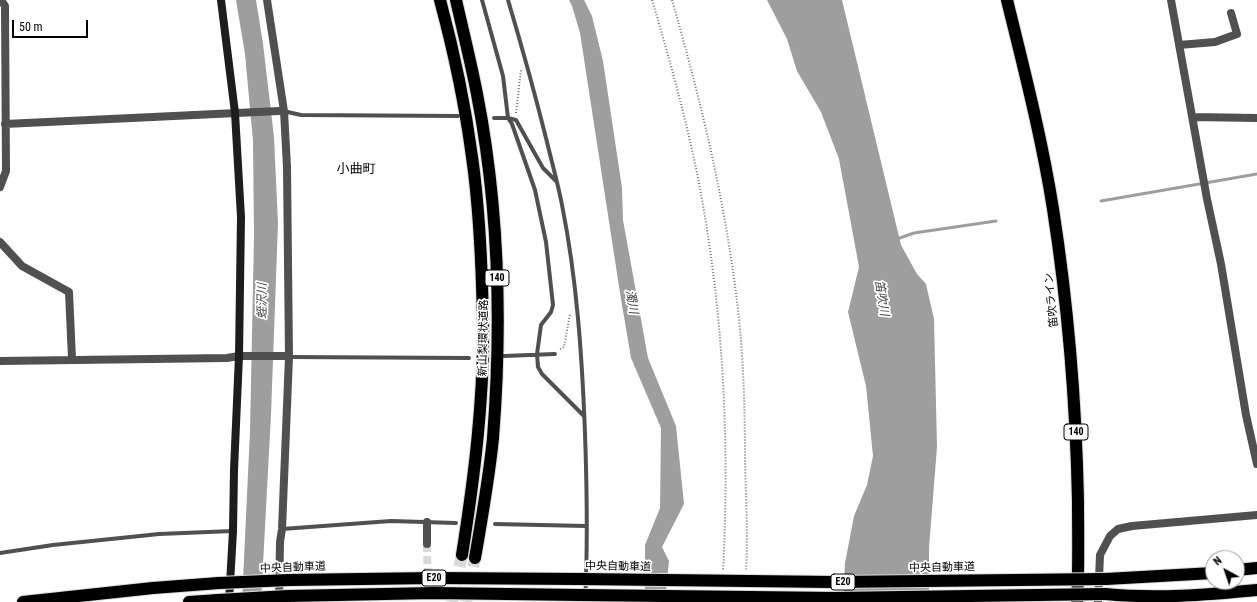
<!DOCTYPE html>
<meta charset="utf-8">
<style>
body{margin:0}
#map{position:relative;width:1257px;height:602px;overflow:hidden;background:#fff;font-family:"Roboto Condensed",sans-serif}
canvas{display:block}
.north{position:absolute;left:1205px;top:550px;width:40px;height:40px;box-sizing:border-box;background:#fff;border:1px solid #999;border-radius:50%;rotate:320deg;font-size:11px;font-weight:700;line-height:16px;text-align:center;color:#000}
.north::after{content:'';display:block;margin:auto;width:14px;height:18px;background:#000;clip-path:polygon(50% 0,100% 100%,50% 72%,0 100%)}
.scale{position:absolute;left:12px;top:20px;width:76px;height:18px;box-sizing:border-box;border:2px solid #000;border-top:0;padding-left:5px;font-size:12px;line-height:14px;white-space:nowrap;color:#000;-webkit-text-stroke:3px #fff;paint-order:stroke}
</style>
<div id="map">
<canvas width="1257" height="602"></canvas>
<div class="north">N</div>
<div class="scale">50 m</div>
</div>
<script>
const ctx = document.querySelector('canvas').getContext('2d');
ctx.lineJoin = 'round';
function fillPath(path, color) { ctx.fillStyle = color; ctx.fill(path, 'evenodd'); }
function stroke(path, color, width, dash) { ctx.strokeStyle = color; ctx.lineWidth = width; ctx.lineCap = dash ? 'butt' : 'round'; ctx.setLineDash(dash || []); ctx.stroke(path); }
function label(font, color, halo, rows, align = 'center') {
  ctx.font = font + ' "Roboto Condensed","Noto Sans JP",sans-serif'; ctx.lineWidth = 3.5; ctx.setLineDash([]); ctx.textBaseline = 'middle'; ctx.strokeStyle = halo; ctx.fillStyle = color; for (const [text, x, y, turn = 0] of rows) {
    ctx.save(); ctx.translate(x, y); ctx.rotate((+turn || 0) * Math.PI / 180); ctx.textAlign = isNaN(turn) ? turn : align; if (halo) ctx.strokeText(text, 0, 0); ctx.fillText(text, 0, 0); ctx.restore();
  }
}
fillPath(new Path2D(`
 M 236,0 L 256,0 L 263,44 L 274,137 L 278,223 L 271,415 L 261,602 L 242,602 L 250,431 L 254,236 L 253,141 L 245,54 Z
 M 569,0 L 584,0 L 592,16 L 603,61 L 622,188 L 623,220 L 648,358 L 676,426 L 684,504 L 662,547 L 669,561 L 665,602 L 645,602 L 645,545 L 660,508 L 661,428 L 631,358 L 620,293 L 580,33 L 572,6 Z
 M 767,0 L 842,0 L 901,245 L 917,274 L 926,284 L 934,319 L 937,447 L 929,548 L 929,602 L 843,602 L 845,563 L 854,516 L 867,485 L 873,456 L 866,386 L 848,312 L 859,267 L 839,159 L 821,112 L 797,71 L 787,39 Z`), '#9e9e9e');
stroke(new Path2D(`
 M 1101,201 L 1257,174
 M 897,239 L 914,233 L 996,221`), '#9e9e9e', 3);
stroke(new Path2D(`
 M 427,544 L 428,602`), '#d9d9d9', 8, [8, 4]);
stroke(new Path2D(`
 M 452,602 L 462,555
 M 466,602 L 475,558`), '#d9d9d9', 12, [12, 6]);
const highway = new Path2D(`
 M 440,0 C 454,52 465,104 472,157 C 480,212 482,268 483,323 C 484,401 474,479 462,555
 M 456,0 C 463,31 471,63 477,94 C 499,207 502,324 493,438 C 489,478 482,518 475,558
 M 1007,0 C 1024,69 1042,139 1053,209 C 1068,305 1076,404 1078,501 C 1078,535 1079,568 1077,602
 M 1237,570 L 1257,568
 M 1106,579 L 1213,573
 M 289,580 L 434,578 L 579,579
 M 1105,594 C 1156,599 1206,595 1257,590
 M 288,596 L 433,593 L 580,595
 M 23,602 L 153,588 L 219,583
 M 189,602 L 218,600`);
stroke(highway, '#dbdbdb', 14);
stroke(new Path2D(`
 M 652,0 C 669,57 685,115 697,173 C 723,304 730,438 723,571
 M 672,0 C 703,108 729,217 740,329 C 744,373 745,418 745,462 C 746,498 748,535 746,571
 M 516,113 L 521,70
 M 560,349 L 564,347 L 570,314`), '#727272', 2, [1, 2]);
stroke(new Path2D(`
 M 482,0 L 503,76 L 508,118 L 512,124 L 535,190 L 546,242 L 553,305 L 551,312 L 541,325 L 537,354 L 538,367 L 542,374 L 584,416
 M 508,0 C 522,47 535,94 547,142 C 552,163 558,184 562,205 C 577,280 582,356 585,433 C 587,490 588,546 585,602
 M 283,111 L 301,115 L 458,116
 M 494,118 L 508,118 L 516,120 L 543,168 L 556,181
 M 504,356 L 555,354
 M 288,357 L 469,358
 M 495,524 L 586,526
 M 282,529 L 391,521 L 456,523
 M 0,553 L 53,545 L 159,534 L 233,531`), '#505050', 4);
stroke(new Path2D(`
 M 267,0 L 284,111 L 287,167 L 289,357 L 282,529 L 280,542 L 279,602
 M 1171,0 L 1207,199 L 1221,264 L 1246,415 L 1257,464
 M 1179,45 L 1215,42 L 1237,34 L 1231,13
 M 1193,117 L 1257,118
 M 5,124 L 279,111
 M 0,187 L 6,171 L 5,6 L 1,0
 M 0,242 L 22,266 L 69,292 L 72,359
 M 0,361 L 227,358 L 239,356 L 284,356
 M 427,522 L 427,544
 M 1098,602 L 1100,555 L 1110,536 L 1118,529 L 1132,526 L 1257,515`), '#505050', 8);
stroke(new Path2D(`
 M 221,0 L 235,113 L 241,217 L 239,356 L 234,470 L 233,531 L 229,602`), '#1d1d1d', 8);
stroke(highway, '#000', 12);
const highwayBridge = new Path2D(`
 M 579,579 L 833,582 L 1106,579
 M 219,583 L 289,580
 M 580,595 L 835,598 L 1105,594
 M 218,600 L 288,596`);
stroke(highwayBridge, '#dbdbdb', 14, []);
stroke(highwayBridge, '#000', 12);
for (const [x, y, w] of [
 [497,278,24],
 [1076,432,24],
 [434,578,24],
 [843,582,24]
]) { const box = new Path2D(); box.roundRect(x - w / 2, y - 8, w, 16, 3); ctx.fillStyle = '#fff'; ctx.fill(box); stroke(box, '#000', 1); }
label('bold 10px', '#000', null, [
 ["140",497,278],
 ["140",1076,432],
 ["E20",434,578],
 ["E20",843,582]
]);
label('11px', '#000', '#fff', [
 ["笛吹ライン",1052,300,-96],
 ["新山梨環状道路",484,338,-89],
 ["中央自動車道",618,567,1],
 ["中央自動車道",293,568,-2],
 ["中央自動車道",942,568,-1]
]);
label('italic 12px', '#3f3f3f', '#fff', [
 ["笛吹川",881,298,81],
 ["蛭沢川",263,301,-90],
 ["濁川",631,302,80]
]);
label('13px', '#000', '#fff', [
 ["小曲町",356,170]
]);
</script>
